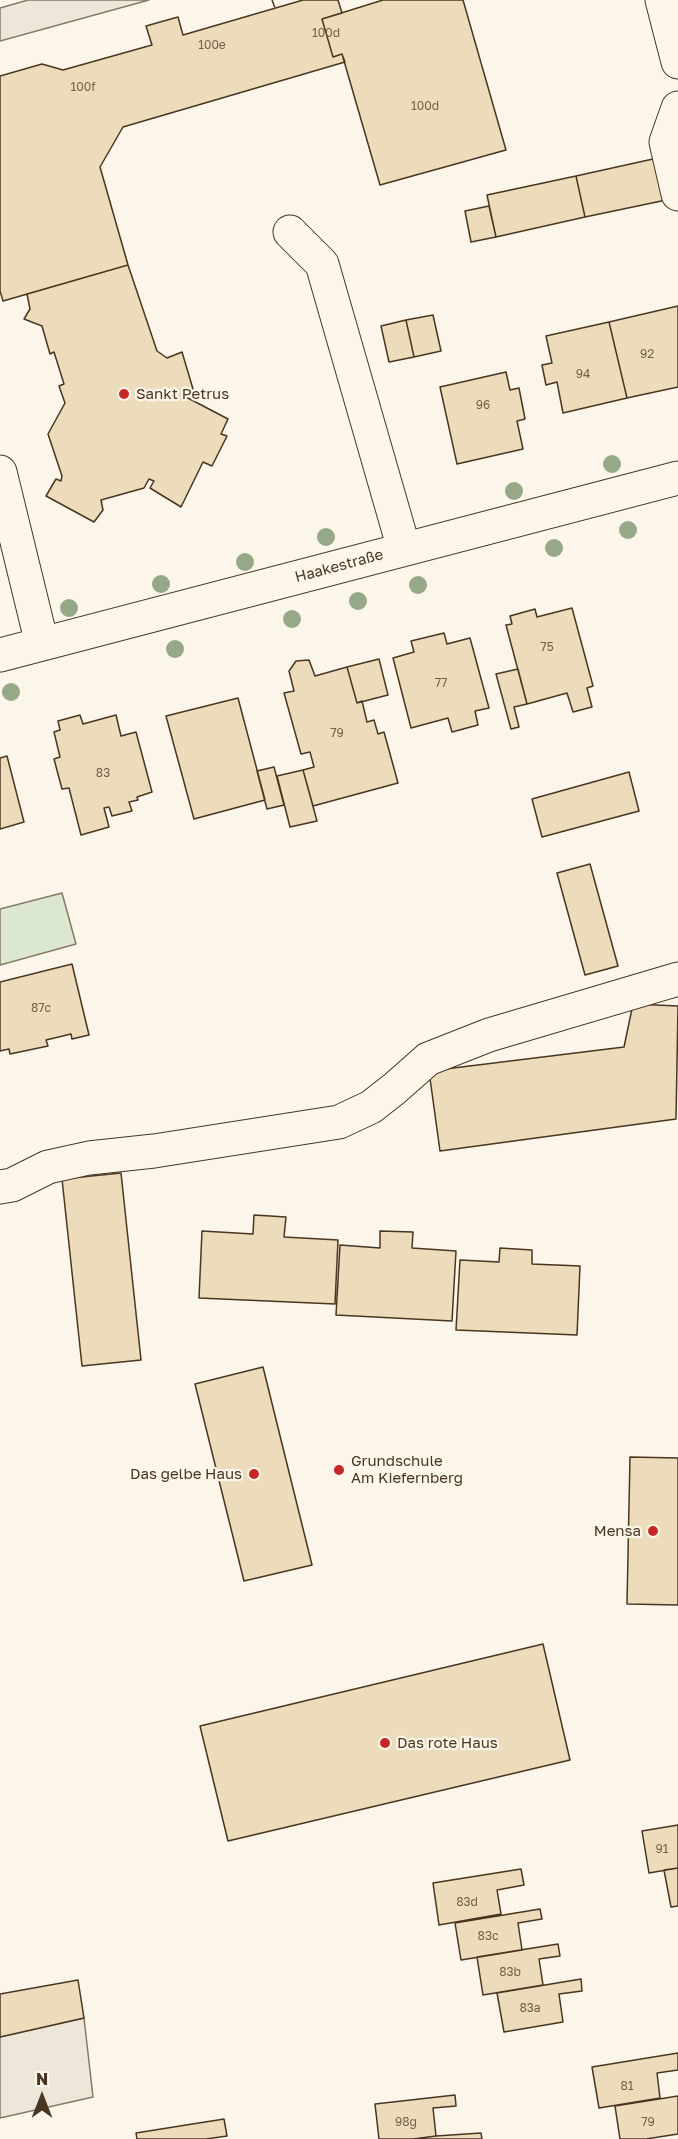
<!DOCTYPE html>
<meta charset="utf-8">
<style>
body{margin:0}
#map{position:relative;width:678px;height:2139px;overflow:hidden;background:#fbf6e9;font-family:"Golos Text",sans-serif}
canvas{display:block}
.north{position:absolute;left:12px;top:2067px;width:60px;height:60px;-webkit-text-stroke:4px #fbf6e9;paint-order:stroke;rotate:0deg;font-size:16px;font-weight:700;line-height:24px;text-align:center;color:#4a3520}
.north::after{content:'';display:block;margin:auto;width:21px;height:27px;background:#4a3520;clip-path:polygon(50% 0,100% 100%,50% 72%,0 100%)}
</style>
<div id="map">
<canvas width="678" height="2139"></canvas>
<div class="north">N</div>
</div>
<script>
const ctx = document.querySelector('canvas').getContext('2d');
ctx.lineJoin = 'round';
function fillPath(path, color) { ctx.fillStyle = color; ctx.fill(path, 'evenodd'); }
function stroke(path, color, width, dash) { ctx.strokeStyle = color; ctx.lineWidth = width; ctx.lineCap = dash ? 'butt' : 'round'; ctx.setLineDash(dash || []); ctx.stroke(path); }
function label(font, color, halo, rows, align = 'center') {
  ctx.font = font + ' "Golos Text",sans-serif'; ctx.lineWidth = 4.5; ctx.setLineDash([]); ctx.textBaseline = 'middle'; ctx.strokeStyle = halo; ctx.fillStyle = color; for (const [text, x, y, turn = 0] of rows) {
    ctx.save(); ctx.translate(x, y); ctx.rotate((+turn || 0) * Math.PI / 180); ctx.textAlign = isNaN(turn) ? turn : align; if (halo) ctx.strokeText(text, 0, 0); ctx.fillText(text, 0, 0); ctx.restore();
  }
}
const green = new Path2D(`
 M 62,893 L 76,944 L 0,965 L 0,909 Z`);
fillPath(green, '#dce7d0');
stroke(green, '#887966', 1.5);
const parking = new Path2D(`
 M 28,0 L 149,0 L 0,41 L 0,8 Z
 M 84,2018 L 93,2097 L 0,2118 L 0,2037 Z`);
fillPath(parking, '#ede7d9');
stroke(parking, '#887966', 1.5);
const building = new Path2D(`
 M 303,0 L 338,0 L 342,13 L 322,19 L 333,57 L 342,54 L 345,62 L 123,127 L 100,167 L 128,265 L 3,301 L 0,291 L 0,76 L 42,64 L 63,70 L 152,45 L 146,26 L 178,17 L 183,35 Z
 M 383,0 L 463,0 L 506,150 L 380,185 L 342,54 L 333,57 L 322,19 Z
 M 662,157 L 671,199 L 585,217 L 576,176 Z
 M 576,176 L 585,217 L 496,237 L 487,195 Z
 M 489,206 L 496,237 L 471,242 L 465,211 Z
 M 128,265 L 157,351 L 167,358 L 182,352 L 193,389 L 184,392 L 186,397 L 228,419 L 221,434 L 227,436 L 212,466 L 203,462 L 181,507 L 150,488 L 154,481 L 149,479 L 144,488 L 101,500 L 103,510 L 94,522 L 46,496 L 56,479 L 61,481 L 62,476 L 48,434 L 65,403 L 59,386 L 64,384 L 54,352 L 50,354 L 42,326 L 24,319 L 30,309 L 27,294 Z
 M 678,306 L 678,387 L 627,398 L 609,322 Z
 M 433,315 L 441,351 L 414,357 L 406,320 Z
 M 406,320 L 414,357 L 389,362 L 381,326 Z
 M 609,322 L 627,398 L 563,413 L 557,382 L 546,385 L 542,365 L 552,363 L 546,336 Z
 M 506,372 L 510,390 L 519,388 L 525,419 L 517,421 L 523,449 L 457,464 L 440,387 Z
 M 572,608 L 593,686 L 587,688 L 592,707 L 573,712 L 567,693 L 527,704 L 506,625 L 512,624 L 510,616 L 535,609 L 537,617 Z
 M 444,633 L 447,644 L 470,638 L 489,708 L 475,711 L 478,725 L 452,732 L 448,718 L 411,728 L 393,658 L 414,652 L 411,641 Z
 M 379,659 L 388,695 L 357,703 L 347,667 Z
 M 309,660 L 315,676 L 347,667 L 357,703 L 362,701 L 367,722 L 374,720 L 378,734 L 384,732 L 398,783 L 313,806 L 303,770 L 314,767 L 310,752 L 301,754 L 284,693 L 294,691 L 289,671 L 296,661 Z
 M 518,669 L 527,704 L 514,707 L 519,727 L 511,729 L 496,674 Z
 M 238,698 L 265,800 L 194,819 L 166,716 Z
 M 80,715 L 83,724 L 116,715 L 121,736 L 136,732 L 152,792 L 137,797 L 138,800 L 129,802 L 132,811 L 112,816 L 109,807 L 104,808 L 109,827 L 81,835 L 69,788 L 62,789 L 54,759 L 60,757 L 54,732 L 60,730 L 58,721 Z
 M 7,756 L 24,822 L 0,829 L 0,758 Z
 M 274,767 L 284,805 L 267,809 L 257,771 Z
 M 303,770 L 317,821 L 290,827 L 277,776 Z
 M 629,772 L 639,811 L 542,837 L 532,799 Z
 M 590,864 L 618,966 L 585,975 L 557,873 Z
 M 72,964 L 89,1035 L 72,1039 L 71,1034 L 46,1040 L 48,1046 L 10,1054 L 9,1049 L 0,1051 L 0,982 Z
 M 633,1004 L 678,1006 L 676,1119 L 440,1151 L 429,1071 L 624,1047 Z
 M 121,1173 L 141,1360 L 82,1366 L 62,1179 Z
 M 254,1215 L 286,1217 L 284,1237 L 338,1240 L 335,1304 L 199,1298 L 202,1231 L 253,1234 Z
 M 380,1231 L 413,1232 L 412,1248 L 456,1251 L 452,1321 L 336,1315 L 340,1245 L 380,1248 Z
 M 500,1248 L 532,1250 L 532,1264 L 580,1266 L 577,1335 L 456,1330 L 460,1260 L 499,1262 Z
 M 263,1367 L 312,1565 L 244,1581 L 195,1384 Z
 M 630,1457 L 678,1458 L 678,1605 L 627,1604 Z
 M 543,1644 L 570,1760 L 228,1841 L 200,1726 Z
 M 678,1825 L 678,1868 L 649,1873 L 642,1831 Z
 M 678,1868 L 678,1906 L 671,1907 L 664,1870 Z
 M 521,1869 L 524,1885 L 497,1890 L 501,1914 L 439,1925 L 433,1883 Z
 M 540,1909 L 542,1919 L 518,1923 L 522,1950 L 461,1960 L 455,1923 Z
 M 558,1944 L 560,1956 L 539,1959 L 543,1985 L 483,1995 L 477,1957 Z
 M 581,1979 L 582,1991 L 559,1994 L 563,2022 L 504,2032 L 497,1993 Z
 M 78,1980 L 84,2018 L 0,2037 L 0,1994 Z
 M 678,2053 L 678,2070 L 657,2073 L 660,2098 L 599,2108 L 592,2067 Z
 M 455,2095 L 456,2106 L 433,2108 L 436,2136 L 413,2139 L 379,2139 L 375,2104 Z
 M 678,2096 L 678,2134 L 646,2139 L 620,2139 L 615,2106 Z
 M 224,2119 L 227,2136 L 206,2139 L 137,2139 L 136,2133 Z
 M 481,2133 L 482,2139 L 413,2139 L 436,2136 Z`);
fillPath(building, '#ecdcbc');
stroke(building, '#4a3520', 1.5);
const minor = new Path2D(`
 M 662,0 L 678,62
 M 678,108 L 666,142 L 678,194
 M 290,232 L 322,264 L 404,549
 M 0,472 L 42,644
 M 0,655 L 678,478
 M 0,1187 L 12,1185 L 48,1167 L 89,1158 L 154,1151 L 339,1122 L 371,1107 L 394,1089 L 428,1059 L 489,1035 L 678,979`);
stroke(minor, '#4a3520', 35);
stroke(minor, '#fbf6e9', 33);
stroke(new Path2D(`
 M 272,0 L 275,8`), '#4a3520', 1.5, [8, 3]);
ctx.fillStyle = '#96a887';
for (const [x, y] of [
 [612,464],
 [514,491],
 [628,530],
 [326,537],
 [554,548],
 [245,562],
 [161,584],
 [418,585],
 [358,601],
 [69,608],
 [292,619],
 [175,649],
 [11,692]
]) { ctx.beginPath(); ctx.arc(x, y, 9, 0, 2 * Math.PI); ctx.fill(); }
for (const [x, y, r, color] of [
 [124,394,6,"#c62828"],
 [339,1470,6,"#c62828"],
 [254,1474,6,"#c62828"],
 [653,1531,6,"#c62828"],
 [385,1743,6,"#c62828"]
]) { const dot = new Path2D(); dot.arc(x, y, r, 0, 2 * Math.PI); ctx.fillStyle = color; ctx.fill(dot); stroke(dot, '#fbf6e9', 2); }
label('12px', '#725f47', null, [
 ["100d",326,33],
 ["100e",212,45],
 ["100f",83,87],
 ["100d",425,106],
 ["92",647,354],
 ["94",583,374],
 ["96",483,405],
 ["75",547,647],
 ["77",441,683],
 ["79",337,733],
 ["83",103,773],
 ["87c",41,1008],
 ["91",662,1849],
 ["83d",467,1902],
 ["83c",488,1936],
 ["83b",510,1972],
 ["83a",530,2008],
 ["81",627,2086],
 ["98g",406,2122],
 ["79",648,2122]
]);
label('15px', '#4a3520', '#fbf6e9', [
 ["Sankt Petrus",136,394],
 ["Grundschule",351,1461],
 ["Am Kiefernberg",351,1478],
 ["Das gelbe Haus",242,1474,"right"],
 ["Mensa",641,1531,"right"],
 ["Das rote Haus",397,1743]
], 'left');
label('15px', '#4a3520', '#fbf6e9', [
 ["Haakestraße",339,566,-15]
]);
</script>
